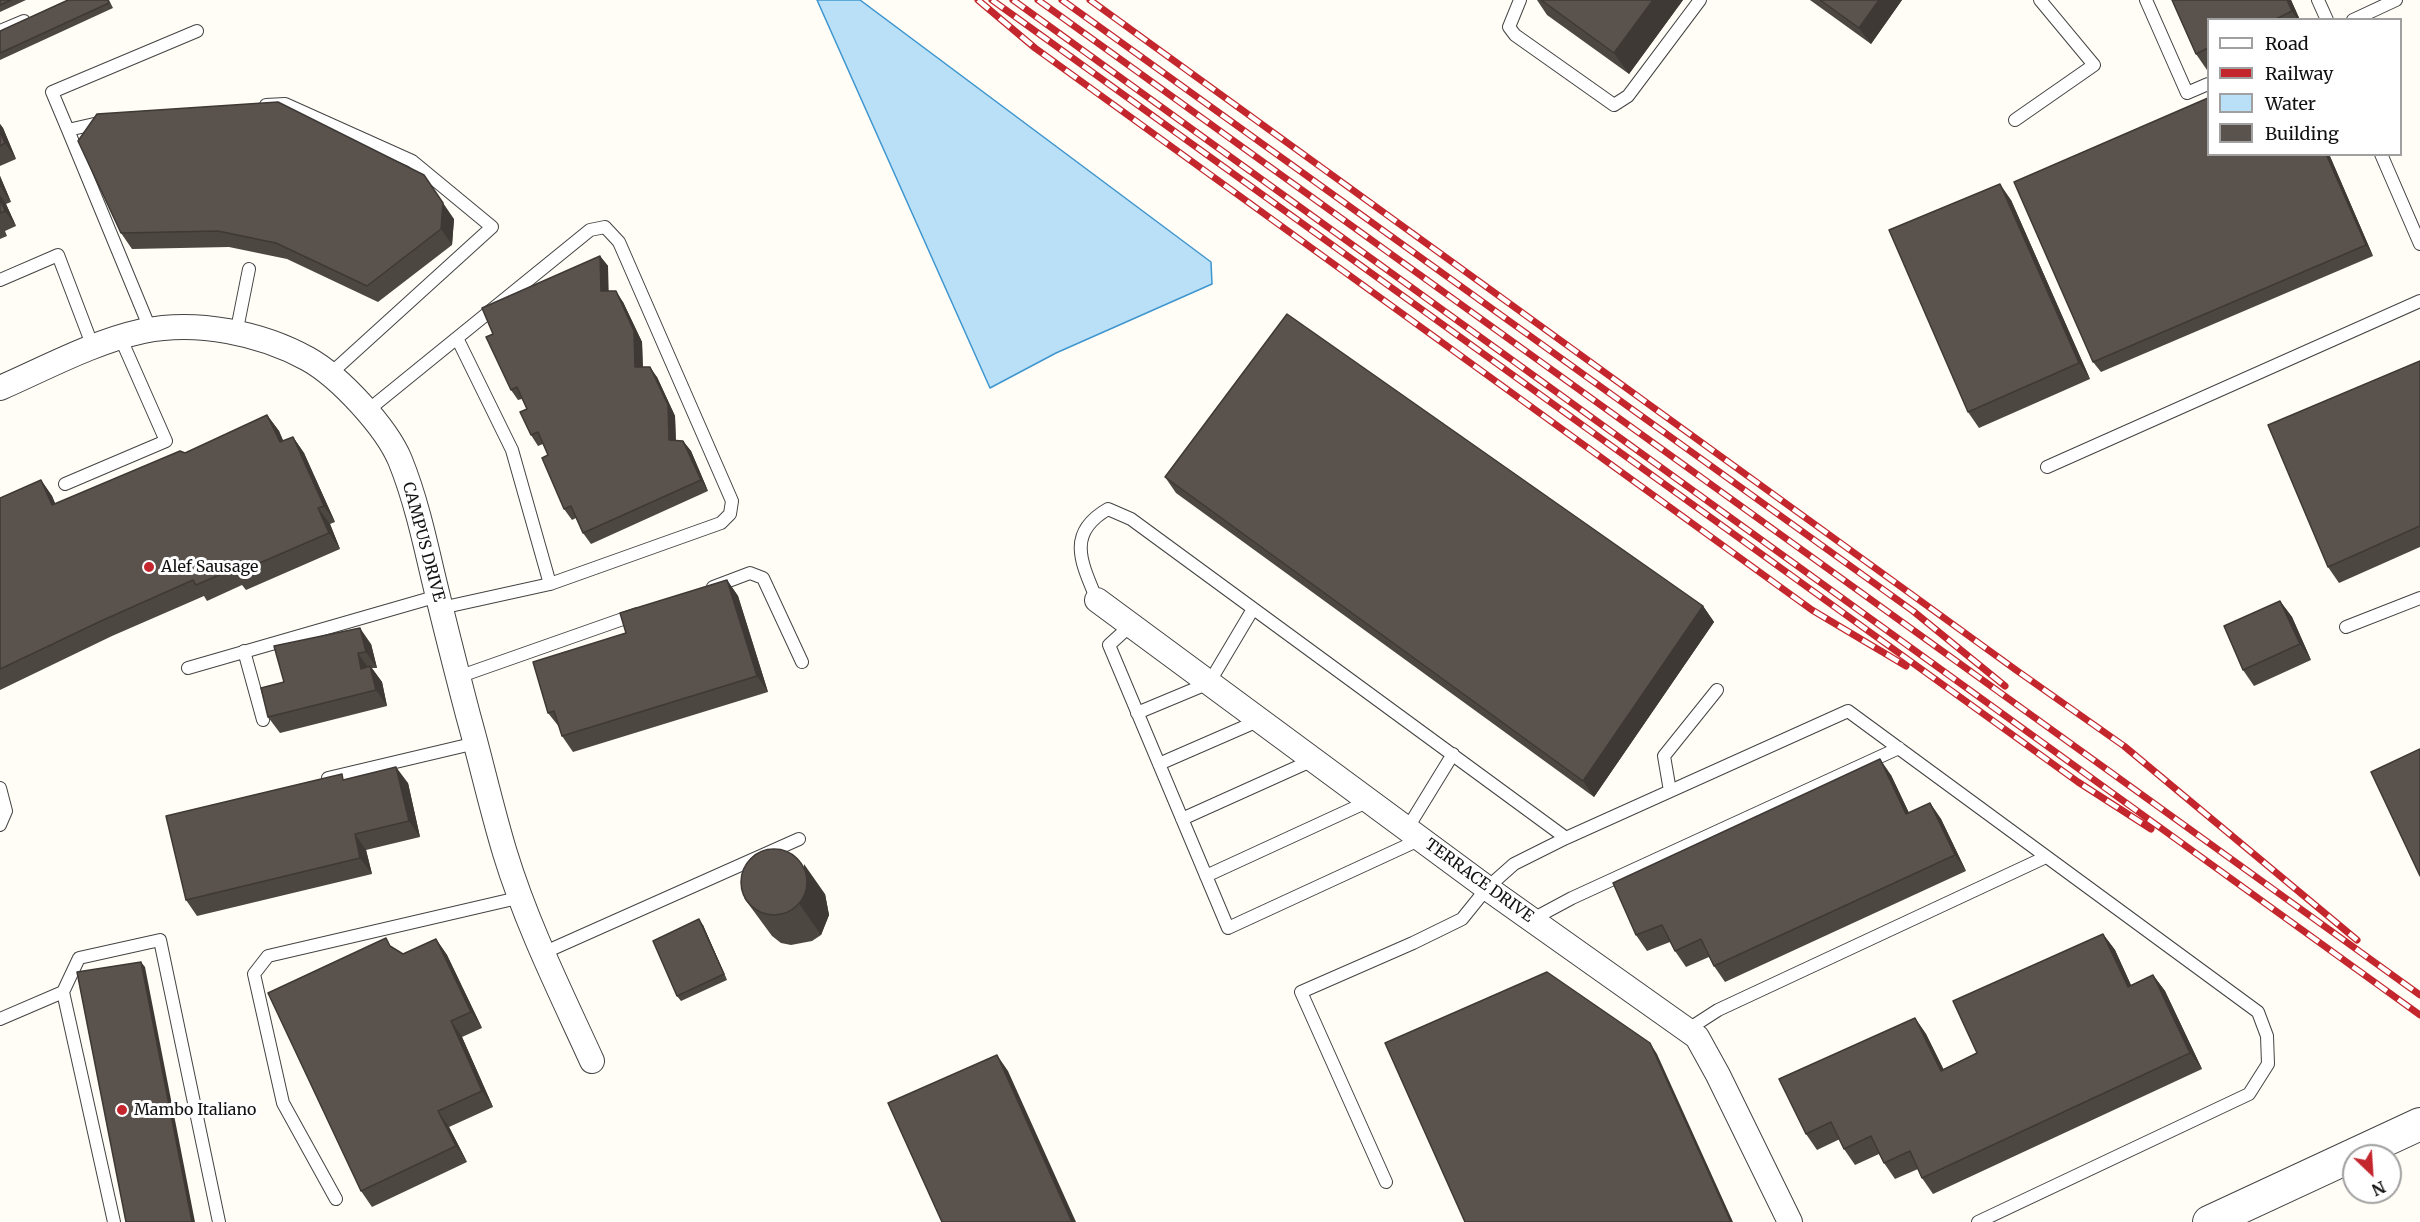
<!DOCTYPE html>
<style>
body{margin:0}
#map{position:relative;width:2420px;height:1222px;overflow:hidden;background:#fffdf5;font-family:Merriweather,serif}
canvas{display:block}
.legend{position:absolute;left:2207px;top:18px;width:195px;height:138px;box-sizing:border-box;background:#fff;border:2px solid #a0a0a0;margin:0;padding:8px 10px;list-style:none;font-size:18px;color:#111}
.legend li{display:flex;align-items:center;gap:12px;height:30px}
.legend b{width:30px;border:2px solid #a0a0a0}
.north{position:absolute;left:2342px;top:1144px;width:60px;height:60px;box-sizing:border-box;background:#fff;border:2px solid #a0a0a0;border-radius:50%;rotate:155deg;font-size:16px;font-weight:700;line-height:24px;text-align:center;color:#111}
.north::after{content:'';display:block;margin:auto;width:21px;height:27px;background:#c4262e;clip-path:polygon(50% 0,100% 100%,50% 72%,0 100%)}
</style>
<div id="map">
<canvas width="2420" height="1222"></canvas>
<ul class="legend">
<li><b style="height:8px;background:#fff"></b>Road</li>
<li><b style="height:8px;background:#c4262e"></b>Railway</li>
<li><b style="height:16px;background:#b9e0f7"></b>Water</li>
<li><b style="height:16px;background:#5a524d"></b>Building</li>
</ul>
<div class="north">N</div>
</div>
<script>
const ctx = document.querySelector('canvas').getContext('2d');
ctx.lineJoin = 'round';
function fillPath(path, color) { ctx.fillStyle = color; ctx.fill(path, 'evenodd'); }
function stroke(path, color, width, dash) { ctx.strokeStyle = color; ctx.lineWidth = width; ctx.lineCap = dash ? 'butt' : 'round'; ctx.setLineDash(dash || []); ctx.stroke(path); }
function label(font, color, halo, rows, align = 'center') {
  ctx.font = font + ' Merriweather,serif'; ctx.lineWidth = 6; ctx.setLineDash([]); ctx.textBaseline = 'middle'; ctx.strokeStyle = halo; ctx.fillStyle = color; for (const [text, x, y, turn = 0] of rows) {
    ctx.save(); ctx.translate(x, y); ctx.rotate((+turn || 0) * Math.PI / 180); ctx.textAlign = isNaN(turn) ? turn : align; if (halo) ctx.strokeText(text, 0, 0); ctx.fillText(text, 0, 0); ctx.restore();
  }
}
const water = new Path2D(`
 M 817,0 L 860,0 L 1211,262 L 1212,284 L 1056,353 L 990,388 Z`);
fillPath(water, '#b9e0f7');
stroke(water, '#3f96cf', 1.5);
const service = new Path2D(`
 M 1520,0 L 1509,27 L 1515,35 L 1614,105 L 1628,96 L 1700,0
 M 2146,0 L 2187,93 L 2208,84
 M 2318,0 L 2327,20
 M 2353,20 L 2396,0
 M 0,31 L 24,21
 M 266,105 L 285,104 L 412,161 L 492,227 L 329,375
 M 2015,120 L 2094,65 L 2040,0
 M 103,122 L 68,130 L 151,331
 M 68,130 L 52,92 L 197,31
 M 2381,154 L 2420,244
 M 0,280 L 58,255 L 93,347
 M 236,334 L 249,269
 M 457,338 L 512,450 L 550,584
 M 367,411 L 590,230 L 605,227 L 619,242 L 732,501 L 730,514 L 721,523 L 550,584 L 441,608
 M 2047,467 L 2420,301
 M 65,484 L 166,441 L 121,339
 M 713,587 L 750,573 L 763,578 L 802,662
 M 1097,600 C 1081,562 1066,533 1108,509 L 1131,519 L 1566,838 L 1514,864 L 1487,888 L 1462,919 L 1413,943 L 1301,992 L 1386,1182
 M 1131,625 L 1109,645 L 1228,928 L 1421,839
 M 2346,627 L 2420,598
 M 244,651 L 263,720
 M 188,668 L 438,596
 M 458,677 L 637,614
 M 1137,713 L 1209,683 L 1253,609
 M 1159,764 L 1260,720
 M 328,778 L 476,743
 M 0,788 L 6,811 L 0,825
 M 1670,791 L 1664,756 L 1717,690
 M 1182,819 L 1313,760
 M 1407,829 L 1453,754
 M 1566,838 L 1848,711 L 2258,1012 L 2267,1036 L 2268,1064 L 2249,1094 L 1978,1222
 M 1206,876 L 1369,801
 M 1531,920 L 1572,898 L 1899,748
 M 543,953 L 799,839
 M 63,992 L 114,1222
 M 0,1019 L 63,992 L 79,958 L 160,940 L 219,1222
 M 1687,1030 L 1718,1010 L 2046,857
 M 336,1199 L 283,1103 L 254,974 L 268,956 L 522,897`);
const minor = new Path2D(`
 M 0,388 C 46,368 93,342 143,331 C 197,320 261,333 308,359 C 340,377 386,427 400,460 C 415,497 424,537 433,576 C 444,622 456,669 468,715 C 481,761 491,807 505,853 C 527,925 561,993 592,1061
 M 1097,600 L 1487,888 L 1697,1037 L 1718,1075 L 1790,1222`);
const tertiary = new Path2D(`
 M 2209,1222 L 2420,1124`);
stroke(service, '#444', 14);
stroke(minor, '#444', 26);
stroke(tertiary, '#444', 34);
stroke(service, '#fff', 12);
stroke(minor, '#fff', 24);
stroke(tertiary, '#fff', 32);
const rail = new Path2D(`
 M 978,0 L 1035,48 L 1812,610 L 1906,666
 M 992,0 L 2078,782 L 2151,829
 M 1013,0 L 2420,1015
 M 1038,0 L 2420,995
 M 1062,0 L 1913,611 L 2005,686
 M 1090,0 L 2016,670 L 2124,746 L 2357,940`);
stroke(rail, '#c4262e', 7);
stroke(rail, '#fff', 4.5, [14]);
fillPath(new Path2D(`
 M 0,0 L 26,0 L 0,12 Z
 M 68,0 L 109,0 L 113,8 L 0,60 L 0,31 Z
 M 1537,0 L 1683,0 L 1629,74 L 1547,15 Z
 M 1810,0 L 1902,0 L 1871,44 Z
 M 2172,0 L 2291,0 L 2300,20 L 2208,20 L 2208,69 L 2207,70 L 2196,54 Z
 M 0,124 L 3,128 L 16,159 L 0,166 Z
 M 2329,154 L 2373,256 L 2101,372 L 2093,362 Z
 M 0,176 L 11,202 L 6,204 L 16,226 L 5,231 L 7,236 L 0,239 Z
 M 2011,200 L 2090,379 L 1979,428 L 1968,412 Z
 M 454,219 L 452,245 L 378,302 L 287,259 L 229,247 L 132,249 L 121,233 Z
 M 600,256 L 608,266 L 608,291 L 623,302 L 642,342 L 643,367 L 657,377 L 675,416 L 676,441 L 683,441 L 691,451 L 708,491 L 591,544 L 583,533 L 576,518 L 572,520 L 564,509 L 548,455 L 543,444 L 538,446 L 531,435 L 527,409 L 522,399 L 518,400 L 511,390 L 493,334 Z
 M 2420,361 L 2420,547 L 2339,583 L 2328,567 Z
 M 267,415 L 279,431 L 283,441 L 293,437 L 304,453 L 335,522 L 330,524 L 340,549 L 246,590 L 242,585 L 207,601 L 204,596 L 112,636 L 0,690 L 0,498 L 41,480 L 52,496 L 55,504 L 185,453 Z
 M 1165,477 L 1703,606 L 1714,622 L 1594,797 L 1176,493 Z
 M 727,580 L 738,596 L 768,692 L 573,752 L 562,736 L 560,728 L 548,713 L 626,633 Z
 M 2280,601 L 2292,617 L 2311,660 L 2254,686 L 2243,670 Z
 M 371,644 L 377,668 L 372,668 L 382,682 L 387,706 L 280,733 L 268,717 L 284,682 Z
 M 1891,775 L 1909,813 L 1930,803 L 1941,819 L 1966,871 L 1725,982 L 1714,966 L 1709,957 L 1686,967 L 1675,951 L 1670,942 L 1647,951 L 1636,935 Z
 M 345,779 L 408,783 L 420,837 L 366,850 L 372,874 L 197,916 L 186,900 Z
 M 825,894 L 829,915 L 821,935 L 812,941 L 791,945 L 781,943 L 772,936 L 744,898 Z
 M 703,925 L 727,980 L 681,1001 L 677,996 Z
 M 2103,934 L 2115,950 L 2131,985 L 2153,975 L 2165,991 L 2202,1069 L 1933,1194 L 1922,1178 L 1918,1169 L 1895,1179 L 1884,1163 L 1879,1154 L 1855,1165 L 1844,1149 L 1840,1139 L 1817,1150 L 1806,1134 L 1915,1018 L 1926,1034 L 1943,1069 L 1977,1053 Z
 M 436,939 L 447,955 L 482,1028 L 462,1037 L 493,1107 L 449,1127 L 467,1162 L 372,1207 L 361,1191 L 394,949 L 403,954 Z`), '#4d4742');
fillPath(new Path2D(`
 M 1653,0 L 1683,0 L 1629,74 L 1614,53 Z
 M 1879,0 L 1902,0 L 1871,44 L 1859,28 Z
 M 2287,0 L 2291,0 L 2300,20 L 2298,20 L 2292,11 Z
 M 0,124 L 3,128 L 16,159 L 5,143 L 0,131 Z
 M 2326,154 L 2329,154 L 2373,256 L 2366,245 Z
 M 424,175 L 454,219 L 452,245 L 441,229 Z
 M 0,176 L 11,202 L 0,186 Z
 M 2000,184 L 2011,200 L 2090,379 L 2079,363 Z
 M 0,195 L 6,204 L 16,226 L 5,211 L 0,199 Z
 M 600,256 L 608,266 L 609,302 L 601,291 Z
 M 616,291 L 623,302 L 642,342 L 643,378 L 635,367 Z
 M 650,367 L 657,377 L 675,416 L 676,451 L 669,440 Z
 M 267,415 L 279,431 L 291,458 L 280,442 Z
 M 293,437 L 304,453 L 335,522 L 324,506 Z
 M 683,441 L 691,451 L 708,491 L 701,480 Z
 M 41,480 L 52,496 L 63,521 L 52,505 Z
 M 318,508 L 330,524 L 340,549 L 329,533 Z
 M 727,580 L 738,596 L 768,692 L 757,676 Z
 M 2280,601 L 2292,617 L 2311,660 L 2300,644 Z
 M 1703,606 L 1714,622 L 1594,797 L 1583,781 Z
 M 360,628 L 371,644 L 377,668 L 366,652 Z
 M 358,653 L 369,669 L 361,669 Z
 M 370,666 L 382,682 L 387,706 L 376,690 Z
 M 1880,759 L 1891,775 L 1917,830 L 1906,814 Z
 M 396,767 L 408,783 L 420,837 L 409,821 Z
 M 1930,803 L 1941,819 L 1966,871 L 1955,855 Z
 M 355,834 L 366,850 L 372,874 L 360,858 Z
 M 804,864 L 825,894 L 829,915 L 821,935 L 800,905 Z
 M 699,919 L 703,925 L 727,980 L 724,974 Z
 M 2103,934 L 2115,950 L 2139,1003 L 2128,987 Z
 M 436,939 L 447,955 L 482,1028 L 471,1012 Z
 M 141,962 L 145,967 L 195,1222 L 192,1222 Z
 M 2153,975 L 2165,991 L 2202,1069 L 2190,1053 Z
 M 1915,1018 L 1926,1034 L 1952,1086 L 1941,1071 Z
 M 451,1021 L 462,1037 L 493,1107 L 482,1091 Z
 M 1650,1043 L 1657,1054 L 1733,1222 L 1731,1222 Z
 M 997,1055 L 1008,1071 L 1076,1222 L 1072,1222 Z
 M 438,1111 L 449,1127 L 467,1162 L 456,1146 Z`), '#3f3936');
const building = new Path2D(`
 M 0,0 L 11,0 L 0,5 Z
 M 68,0 L 108,0 L 109,3 L 0,53 L 0,31 Z
 M 1541,0 L 1653,0 L 1614,53 Z
 M 1820,0 L 1879,0 L 1859,28 Z
 M 2172,0 L 2287,0 L 2292,11 L 2274,20 L 2208,20 L 2208,48 L 2196,54 Z
 M 2208,98 L 2208,154 L 2326,154 L 2366,245 L 2093,362 L 2014,182 Z
 M 278,102 L 424,175 L 443,203 L 441,229 L 367,286 L 276,243 L 218,231 L 121,233 L 78,141 L 97,114 Z
 M 0,131 L 5,143 L 0,146 Z
 M 2000,184 L 2079,363 L 1968,412 L 1889,230 Z
 M 0,199 L 5,211 L 0,213 Z
 M 600,256 L 601,291 L 616,291 L 634,331 L 635,367 L 650,367 L 668,405 L 669,440 L 683,441 L 701,480 L 583,533 L 571,506 L 564,509 L 542,458 L 548,455 L 538,432 L 531,435 L 520,412 L 527,409 L 517,387 L 511,390 L 486,337 L 493,334 L 482,308 Z
 M 1287,314 L 1703,606 L 1583,781 L 1165,477 Z
 M 2420,361 L 2420,526 L 2328,567 L 2268,425 Z
 M 267,415 L 280,442 L 293,437 L 324,506 L 318,508 L 329,533 L 234,574 L 233,569 L 196,585 L 193,580 L 101,621 L 0,669 L 0,498 L 41,480 L 52,505 L 180,451 L 185,453 Z
 M 727,580 L 757,676 L 562,736 L 554,711 L 548,713 L 533,662 L 626,633 L 620,613 Z
 M 2280,601 L 2300,644 L 2243,670 L 2224,626 Z
 M 360,628 L 366,652 L 358,653 L 361,669 L 370,666 L 376,690 L 268,717 L 261,688 L 284,682 L 274,646 Z
 M 2420,749 L 2420,876 L 2371,772 Z
 M 1880,759 L 1906,814 L 1930,803 L 1955,855 L 1714,966 L 1701,939 L 1675,951 L 1662,925 L 1636,935 L 1613,883 Z
 M 396,767 L 409,821 L 355,834 L 360,858 L 186,900 L 166,816 L 342,774 L 343,780 Z
 M741 882a33 33 0 1 1 66 0a33 33 0 1 1-66 0Z
 M 699,919 L 724,974 L 677,996 L 653,941 Z
 M 2103,934 L 2128,987 L 2153,975 L 2190,1053 L 1922,1178 L 1910,1151 L 1884,1163 L 1871,1136 L 1844,1149 L 1831,1122 L 1806,1134 L 1779,1079 L 1915,1018 L 1941,1071 L 1977,1053 L 1953,1001 Z
 M 386,938 L 390,946 L 403,954 L 436,939 L 471,1012 L 451,1021 L 482,1091 L 438,1111 L 456,1146 L 361,1191 L 268,993 Z
 M 141,962 L 192,1222 L 126,1222 L 77,972 Z
 M 1547,972 L 1650,1043 L 1731,1222 L 1465,1222 L 1385,1043 Z
 M 997,1055 L 1072,1222 L 942,1222 L 888,1103 Z`);
fillPath(building, '#5a524d');
stroke(building, '#3f3936', 1.5);
for (const [x, y, r, color] of [
 [149,567,6,"#c4262e"],
 [122,1110,6,"#c4262e"]
]) { const dot = new Path2D(); dot.arc(x, y, r, 0, 2 * Math.PI); ctx.fillStyle = color; ctx.fill(dot); stroke(dot, '#fff', 2); }
label('16px', '#111', '#fff', [
 ["CAMPUS DRIVE",423,542,75],
 ["TERRACE DRIVE",1479,881,36]
]);
label('16px', '#111', '#fff', [
 ["Alef Sausage",161,567],
 ["Mambo Italiano",134,1110]
], 'left');
</script>
